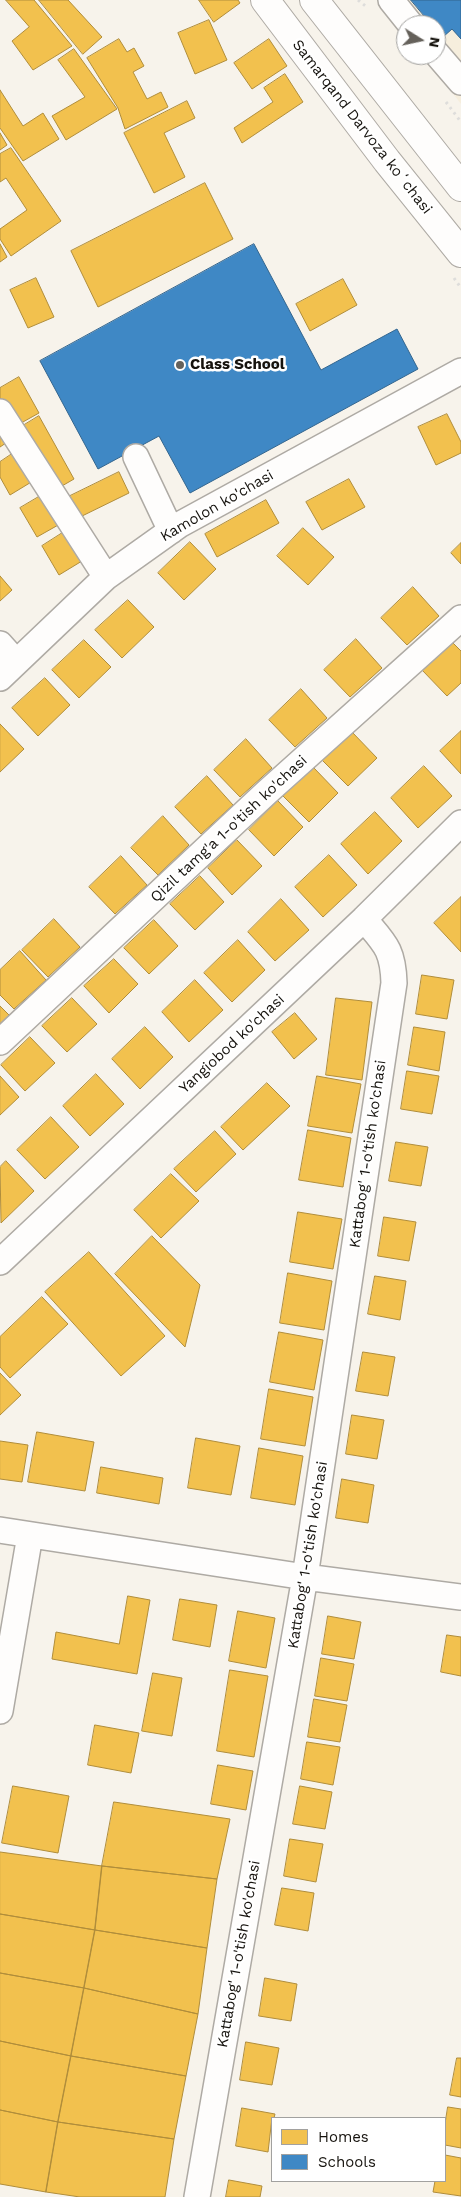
<!DOCTYPE html>
<meta charset="utf-8">
<style>
body{margin:0}
#map{position:relative;width:461px;height:2197px;overflow:hidden;background:#f7f3eb;font-family:"Work Sans",sans-serif}
canvas{display:block}
.legend{position:absolute;left:271px;top:2117px;width:175px;height:65px;box-sizing:border-box;background:#fff;border:1px solid #a2a19f;margin:0;padding:6px 9px;list-style:none;font-size:15px;color:#16130e}
.legend li{display:flex;align-items:center;gap:10px;height:25px}
.legend b{width:25px;border:1px solid #a2a19f}
.north{position:absolute;left:396px;top:15px;width:50px;height:50px;box-sizing:border-box;background:#fff;border:1px solid #a2a19f;border-radius:50%;rotate:100deg;font-size:14px;font-weight:700;line-height:20px;text-align:center;color:#16130e}
.north::after{content:'';display:block;margin:auto;width:18px;height:22px;background:#65615b;clip-path:polygon(50% 0,100% 100%,50% 72%,0 100%)}
</style>
<div id="map">
<canvas width="461" height="2197"></canvas>
<ul class="legend">
<li><b style="height:14px;background:#f2c14e"></b>Homes</li>
<li><b style="height:14px;background:#3f88c5"></b>Schools</li>
</ul>
<div class="north">N</div>
</div>
<script>
const ctx = document.querySelector('canvas').getContext('2d');
ctx.lineJoin = 'round';
function fillPath(path, color) { ctx.fillStyle = color; ctx.fill(path, 'evenodd'); }
function stroke(path, color, width, dash) { ctx.strokeStyle = color; ctx.lineWidth = width; ctx.lineCap = dash ? 'butt' : 'round'; ctx.setLineDash(dash || []); ctx.stroke(path); }
function label(font, color, halo, rows, align = 'center') {
  ctx.font = font + ' "Work Sans",sans-serif'; ctx.lineWidth = 5; ctx.setLineDash([]); ctx.textBaseline = 'middle'; ctx.strokeStyle = halo; ctx.fillStyle = color; for (const [text, x, y, turn = 0] of rows) {
    ctx.save(); ctx.translate(x, y); ctx.rotate((+turn || 0) * Math.PI / 180); ctx.textAlign = isNaN(turn) ? turn : align; if (halo) ctx.strokeText(text, 0, 0); ctx.fillText(text, 0, 0); ctx.restore();
  }
}
fillPath(new Path2D(`
 M 381,0 L 461,0 L 461,104 L 423,55 L 436,55 L 436,25 L 406,25 Z`), '#f6eedd');
const homes = new Path2D(`
 M 6,0 L 34,0 L 72,46 L 33,70 L 12,41 L 29,27 Z
 M 39,0 L 68,0 L 102,37 L 83,54 Z
 M 199,0 L 238,0 L 240,3 L 214,22 Z
 M 209,20 L 227,60 L 195,74 L 178,33 Z
 M 119,39 L 127,52 L 134,48 L 144,66 L 133,72 L 147,99 L 161,92 L 168,107 L 125,129 L 118,108 L 87,58 Z
 M 269,39 L 287,66 L 252,89 L 234,63 Z
 M 74,49 L 117,109 L 66,140 L 52,116 L 85,97 L 58,60 Z
 M 285,74 L 303,102 L 242,143 L 234,128 L 273,102 L 264,88 Z
 M 0,90 L 23,126 L 43,113 L 59,139 L 23,161 L 0,128 Z
 M 187,101 L 195,118 L 164,133 L 185,177 L 154,193 L 124,133 Z
 M 0,133 L 7,145 L 0,150 Z
 M 11,148 L 61,221 L 11,256 L 0,239 L 0,229 L 27,210 L 6,178 L 0,182 L 0,154 Z
 M 205,183 L 233,239 L 98,307 L 71,251 Z
 M 0,244 L 7,257 L 0,262 Z
 M 36,278 L 54,317 L 28,328 L 10,290 Z
 M 343,279 L 357,305 L 310,331 L 296,304 Z
 M 19,377 L 39,413 L 14,427 L 0,401 L 0,388 Z
 M 447,414 L 461,442 L 461,453 L 436,465 L 418,427 Z
 M 39,416 L 74,479 L 55,490 L 21,427 Z
 M 0,426 L 9,441 L 0,447 Z
 M 15,452 L 33,481 L 10,495 L 0,477 L 0,462 Z
 M 119,472 L 129,493 L 78,518 L 68,497 Z
 M 349,479 L 365,507 L 322,530 L 306,502 Z
 M 42,495 L 60,524 L 37,537 L 20,508 Z
 M 266,500 L 279,523 L 217,557 L 205,534 Z
 M 303,528 L 334,557 L 308,585 L 277,556 Z
 M 64,532 L 82,561 L 59,575 L 42,546 Z
 M 190,542 L 216,569 L 184,600 L 158,573 Z
 M 461,543 L 461,564 L 451,553 Z
 M 0,576 L 12,590 L 0,601 Z
 M 413,587 L 439,616 L 407,645 L 381,618 Z
 M 128,600 L 154,627 L 122,658 L 95,630 Z
 M 356,639 L 382,668 L 350,697 L 324,670 Z
 M 84,640 L 111,667 L 79,698 L 52,670 Z
 M 452,642 L 461,651 L 461,683 L 447,696 L 422,670 Z
 M 45,678 L 70,705 L 38,736 L 12,708 Z
 M 301,689 L 327,718 L 295,747 L 269,720 Z
 M 0,724 L 24,749 L 0,772 Z
 M 461,731 L 461,774 L 440,751 Z
 M 352,732 L 377,758 L 348,786 L 322,760 Z
 M 246,739 L 272,768 L 240,797 L 214,770 Z
 M 424,766 L 452,796 L 418,828 L 391,798 Z
 M 314,768 L 338,793 L 309,822 L 283,796 Z
 M 207,776 L 233,805 L 201,834 L 175,807 Z
 M 278,801 L 303,827 L 274,856 L 249,830 Z
 M 375,812 L 402,841 L 368,874 L 341,844 Z
 M 163,816 L 189,845 L 158,875 L 131,848 Z
 M 237,840 L 262,866 L 232,895 L 208,868 Z
 M 329,855 L 357,885 L 323,917 L 295,887 Z
 M 121,856 L 147,885 L 115,914 L 89,887 Z
 M 200,876 L 224,902 L 195,930 L 170,904 Z
 M 461,897 L 461,952 L 434,923 Z
 M 281,899 L 309,930 L 275,961 L 248,932 Z
 M 54,919 L 80,947 L 48,977 L 22,950 Z
 M 154,920 L 178,946 L 149,974 L 124,948 Z
 M 238,940 L 265,970 L 232,1002 L 204,973 Z
 M 20,951 L 46,980 L 14,1009 L 0,995 L 0,970 Z
 M 114,959 L 138,984 L 109,1013 L 84,986 Z
 M 422,975 L 454,980 L 447,1019 L 416,1014 Z
 M 195,980 L 223,1010 L 189,1042 L 162,1012 Z
 M 72,998 L 97,1024 L 67,1052 L 42,1026 Z
 M 336,998 L 372,1002 L 362,1080 L 326,1075 Z
 M 0,1006 L 9,1015 L 0,1024 Z
 M 295,1013 L 317,1039 L 294,1059 L 272,1032 Z
 M 145,1027 L 173,1057 L 140,1089 L 112,1059 Z
 M 414,1027 L 445,1032 L 439,1071 L 408,1065 Z
 M 30,1037 L 55,1063 L 25,1091 L 1,1065 Z
 M 407,1071 L 439,1076 L 432,1114 L 401,1109 Z
 M 96,1074 L 124,1104 L 90,1136 L 63,1106 Z
 M 0,1076 L 19,1097 L 0,1115 Z
 M 317,1076 L 361,1084 L 352,1133 L 308,1126 Z
 M 267,1083 L 290,1106 L 243,1150 L 221,1127 Z
 M 51,1117 L 79,1147 L 45,1179 L 17,1150 Z
 M 308,1130 L 351,1138 L 343,1187 L 299,1180 Z
 M 215,1131 L 236,1154 L 196,1192 L 174,1169 Z
 M 396,1142 L 428,1147 L 421,1186 L 389,1181 Z
 M 6,1161 L 34,1191 L 1,1223 L 0,1167 Z
 M 171,1174 L 199,1201 L 161,1238 L 134,1210 Z
 M 298,1212 L 342,1219 L 333,1269 L 290,1262 Z
 M 384,1217 L 416,1222 L 409,1261 L 378,1256 Z
 M 152,1236 L 200,1285 L 185,1347 L 115,1274 Z
 M 89,1252 L 165,1336 L 121,1376 L 45,1292 Z
 M 288,1273 L 332,1281 L 324,1330 L 280,1323 Z
 M 375,1276 L 406,1281 L 400,1320 L 368,1314 Z
 M 42,1297 L 68,1324 L 10,1378 L 0,1367 L 0,1337 Z
 M 279,1332 L 323,1340 L 314,1390 L 270,1382 Z
 M 363,1352 L 395,1357 L 388,1396 L 356,1391 Z
 M 0,1373 L 21,1395 L 0,1415 Z
 M 269,1389 L 313,1397 L 305,1446 L 261,1439 Z
 M 352,1415 L 384,1420 L 377,1459 L 346,1454 Z
 M 37,1432 L 94,1442 L 85,1491 L 28,1482 Z
 M 196,1438 L 240,1446 L 231,1495 L 188,1488 Z
 M 0,1441 L 28,1445 L 22,1482 L 0,1479 Z
 M 259,1448 L 303,1456 L 295,1505 L 251,1498 Z
 M 101,1467 L 163,1478 L 159,1504 L 97,1493 Z
 M 342,1479 L 374,1485 L 368,1523 L 336,1518 Z
 M 128,1596 L 150,1600 L 137,1674 L 52,1659 L 56,1632 L 119,1644 Z
 M 180,1599 L 217,1605 L 210,1647 L 173,1640 Z
 M 238,1611 L 275,1618 L 266,1668 L 229,1661 Z
 M 328,1616 L 361,1622 L 354,1659 L 322,1654 Z
 M 447,1635 L 461,1637 L 461,1676 L 441,1672 Z
 M 321,1658 L 354,1664 L 347,1701 L 315,1696 Z
 M 230,1670 L 268,1676 L 254,1757 L 217,1751 Z
 M 153,1673 L 182,1678 L 172,1736 L 142,1731 Z
 M 314,1699 L 347,1705 L 340,1742 L 308,1737 Z
 M 95,1725 L 139,1733 L 131,1773 L 88,1765 Z
 M 307,1742 L 340,1747 L 333,1785 L 301,1779 Z
 M 218,1765 L 253,1771 L 246,1810 L 211,1804 Z
 M 13,1786 L 69,1796 L 58,1853 L 2,1843 Z
 M 300,1786 L 332,1792 L 325,1829 L 293,1824 Z
 M 114,1802 L 230,1819 L 217,1879 L 102,1866 Z
 M 290,1839 L 323,1844 L 316,1882 L 284,1876 Z
 M 0,1852 L 102,1866 L 95,1930 L 0,1914 Z
 M 102,1866 L 217,1879 L 207,1948 L 95,1930 Z
 M 282,1888 L 314,1893 L 308,1931 L 275,1925 Z
 M 0,1914 L 95,1930 L 84,1988 L 0,1973 Z
 M 95,1930 L 207,1948 L 198,2014 L 84,1988 Z
 M 0,1973 L 84,1988 L 71,2056 L 0,2041 Z
 M 265,1978 L 297,1984 L 291,2021 L 259,2016 Z
 M 84,1988 L 198,2014 L 186,2076 L 71,2056 Z
 M 0,2041 L 71,2056 L 58,2122 L 0,2110 Z
 M 246,2042 L 279,2048 L 272,2085 L 240,2080 Z
 M 71,2056 L 186,2076 L 174,2139 L 58,2122 Z
 M 457,2058 L 461,2058 L 461,2097 L 450,2095 Z
 M 448,2107 L 461,2109 L 461,2148 L 445,2145 L 445,2124 Z
 M 242,2108 L 275,2114 L 274,2118 L 272,2118 L 268,2152 L 236,2146 Z
 M 0,2110 L 58,2122 L 46,2192 L 0,2184 Z
 M 58,2122 L 174,2139 L 165,2197 L 80,2197 L 46,2192 Z
 M 445,2155 L 461,2158 L 461,2196 L 433,2192 L 435,2181 L 445,2181 Z
 M 229,2180 L 262,2186 L 260,2197 L 226,2197 Z`);
fillPath(homes, '#f2c14e');
stroke(homes, '#b08d3b', 1);
const schools = new Path2D(`
 M 411,0 L 461,0 L 461,39 L 452,29 L 443,37 L 436,29 L 436,25 L 432,25 Z
 M 254,244 L 321,370 L 397,329 L 418,369 L 190,493 L 159,436 L 98,469 L 40,361 Z`);
fillPath(schools, '#3f88c5');
stroke(schools, '#33658e', 1);
const minor = new Path2D(`
 M 391,0 L 411,25
 M 436,53 L 461,82
 M 0,412 L 106,577
 M 136,457 L 171,531
 M 0,644 L 16,662
 M 0,678 L 106,577 L 179,525 L 461,371
 M 0,1042 L 266,793 L 461,618
 M 0,1262 L 364,919 L 461,823
 M 0,1530 L 305,1577 L 461,1597
 M 0,1711 L 30,1535
 M 197,2197 L 305,1577 L 394,983 C 393,949 385,944 364,919`);
const major = new Path2D(`
 M 265,0 L 387,161 L 461,253
 M 314,0 L 461,187`);
stroke(minor, '#aeaaa4', 28);
stroke(major, '#aeaaa4', 30);
stroke(new Path2D(`
 M 358,0 L 368,8
 M 446,102 L 461,122
 M 454,278 L 461,288`), '#dedddb', 3, [2.5, 4]);
stroke(minor, '#fefdfc', 25);
stroke(major, '#fefdfc', 28);
for (const [x, y, r, color] of [
 [180,365,5,"#65615b"]
]) { const dot = new Path2D(); dot.arc(x, y, r, 0, 2 * Math.PI); ctx.fillStyle = color; ctx.fill(dot); stroke(dot, '#fff', 2); }
label('15px', '#16130e', '#fff', [
 ["Samarqand Darvoza koʻchasi",362,127,52],
 ["Kamolon ko'chasi",217,506,-30],
 ["Qizil tamg'a 1-o'tish ko'chasi",229,829,-43],
 ["Yangiobod ko'chasi",232,1044,-43],
 ["Kattabog' 1-o'tish ko'chasi",368,1154,-82],
 ["Kattabog' 1-o'tish ko'chasi",308,1555,-81],
 ["Kattabog' 1-o'tish ko'chasi",239,1954,-80]
]);
label('bold 15px', '#16130e', '#fff', [
 ["Class School",190,365]
], 'left');
</script>
